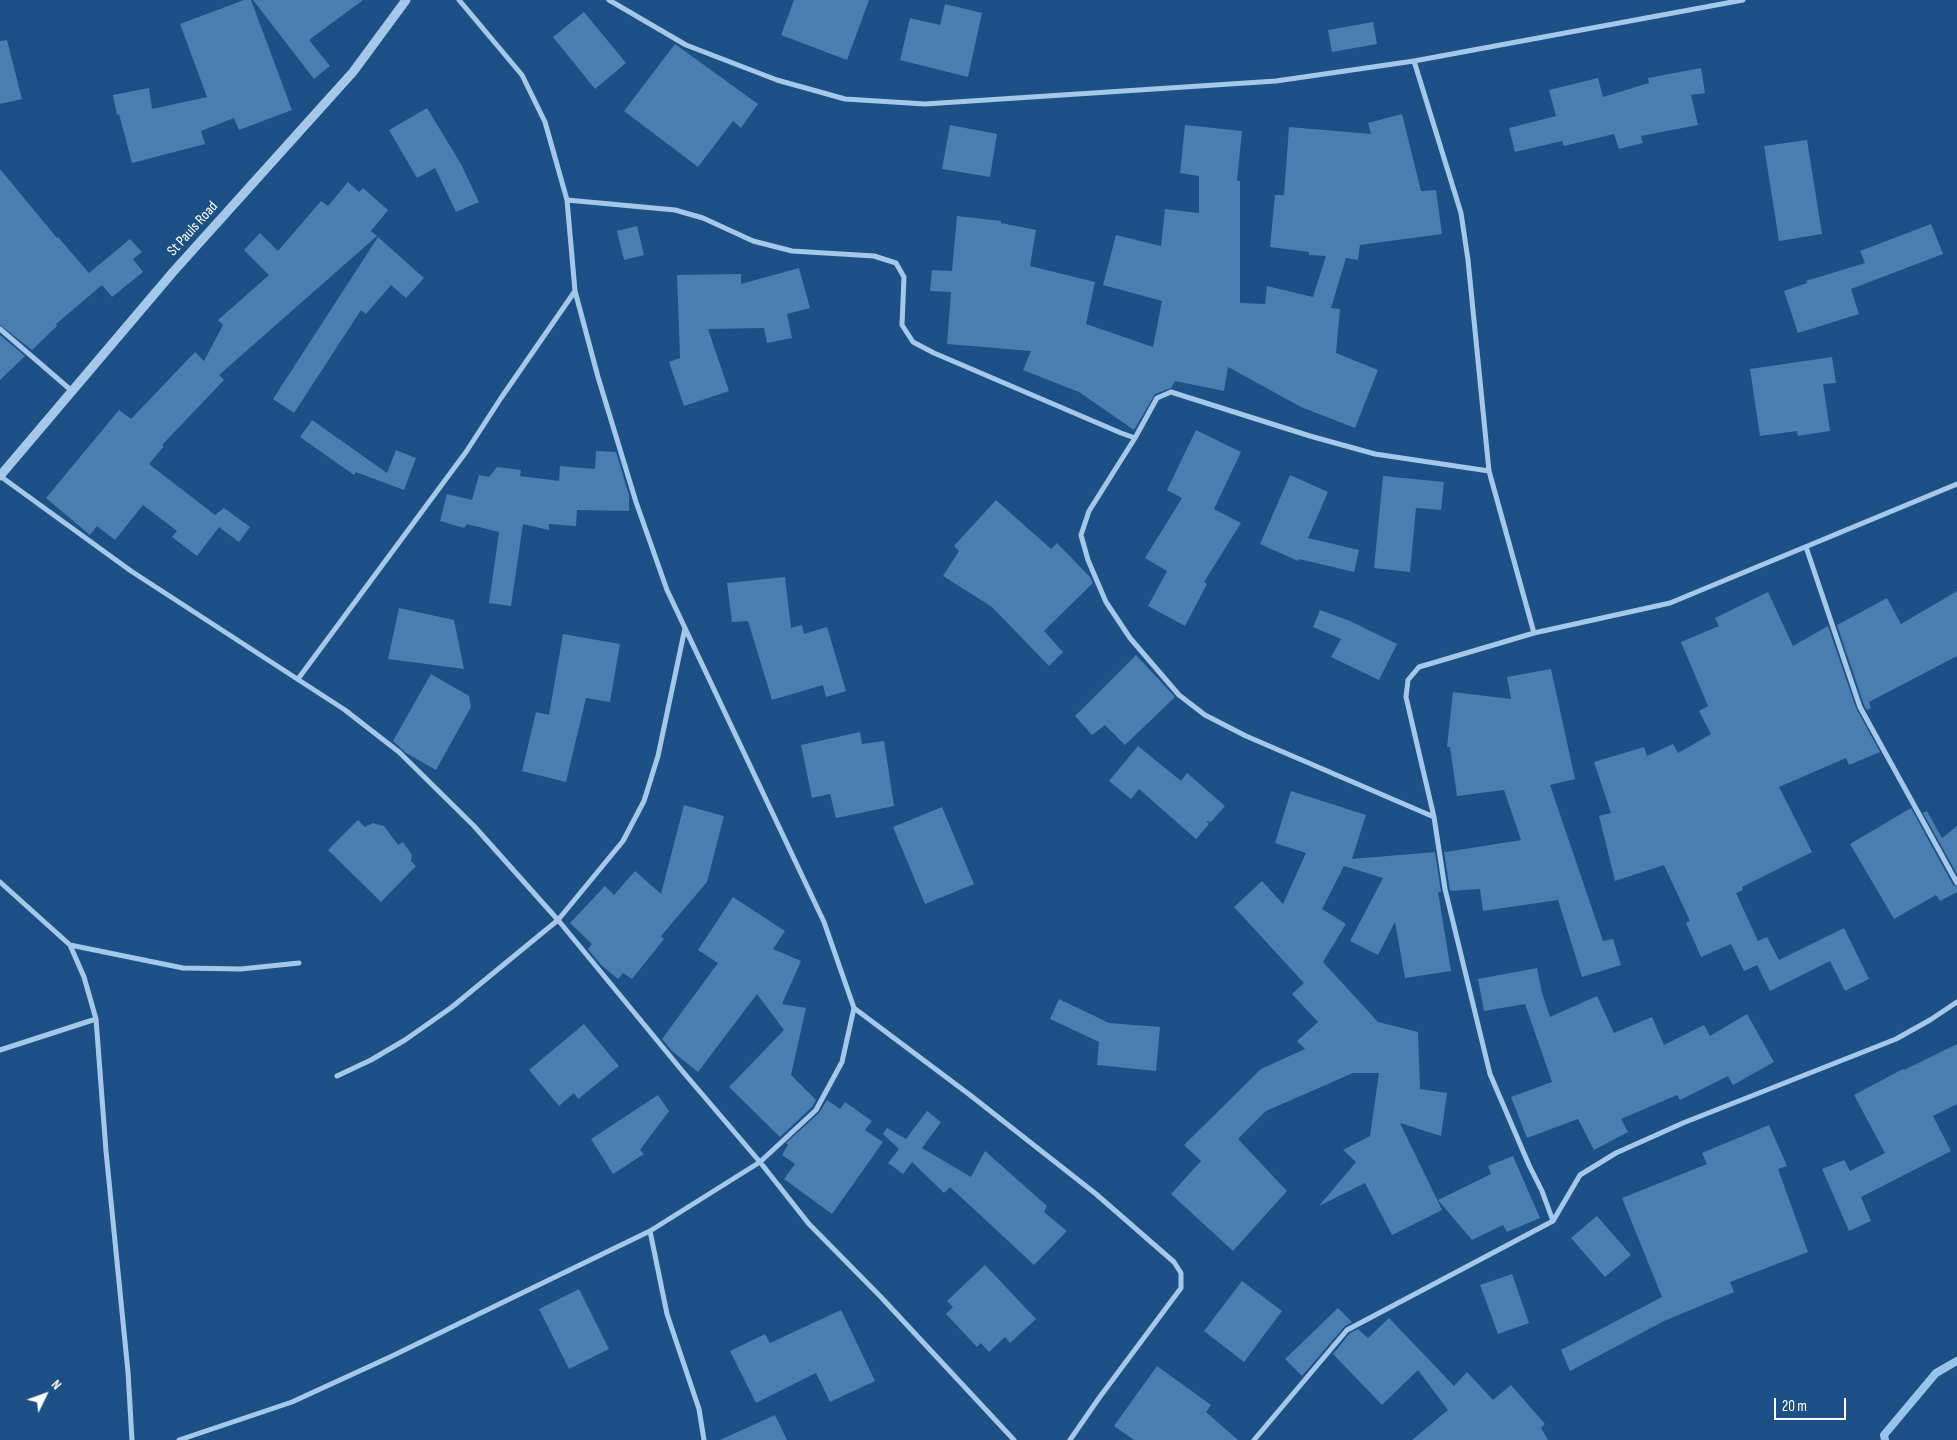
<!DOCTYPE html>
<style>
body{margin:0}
#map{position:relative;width:1957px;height:1440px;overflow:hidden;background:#1d5085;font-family:"Sofia Sans Condensed",sans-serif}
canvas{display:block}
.north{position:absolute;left:20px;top:1370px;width:50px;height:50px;-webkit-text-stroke:4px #1d5085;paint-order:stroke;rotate:48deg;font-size:14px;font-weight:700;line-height:20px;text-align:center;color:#fff}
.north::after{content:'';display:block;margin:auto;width:18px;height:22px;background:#fff;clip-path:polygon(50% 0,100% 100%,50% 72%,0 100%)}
.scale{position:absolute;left:1774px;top:1398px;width:72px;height:22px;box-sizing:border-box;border:2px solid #fff;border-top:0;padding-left:6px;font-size:15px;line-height:18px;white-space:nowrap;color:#fff;-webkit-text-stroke:4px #1d5085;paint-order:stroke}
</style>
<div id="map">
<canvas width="1957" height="1440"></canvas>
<div class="north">N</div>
<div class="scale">20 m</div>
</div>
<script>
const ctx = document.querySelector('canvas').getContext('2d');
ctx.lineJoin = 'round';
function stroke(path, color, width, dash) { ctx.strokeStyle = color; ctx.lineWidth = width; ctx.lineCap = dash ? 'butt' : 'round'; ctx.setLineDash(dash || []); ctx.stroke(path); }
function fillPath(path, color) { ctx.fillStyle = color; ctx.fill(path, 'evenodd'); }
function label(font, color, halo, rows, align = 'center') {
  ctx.font = font + ' "Sofia Sans Condensed",sans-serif'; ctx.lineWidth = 4; ctx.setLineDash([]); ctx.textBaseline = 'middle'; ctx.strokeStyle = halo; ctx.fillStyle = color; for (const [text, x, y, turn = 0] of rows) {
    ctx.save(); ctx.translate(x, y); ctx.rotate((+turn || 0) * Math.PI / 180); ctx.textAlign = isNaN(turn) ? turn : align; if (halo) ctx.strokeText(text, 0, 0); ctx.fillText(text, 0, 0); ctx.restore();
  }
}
stroke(new Path2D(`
 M 1885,1440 L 1884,1435 L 1936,1373 L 1957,1361`), '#98c4ec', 8);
fillPath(new Path2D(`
 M 244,0 L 251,0 L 292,110 L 239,130 L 234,118 L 201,131 L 205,144 L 132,163 L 119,114 L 117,115 L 113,95 L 149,88 L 152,109 L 207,97 L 180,24 Z
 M 253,0 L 363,0 L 309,40 L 330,66 L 314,79 Z
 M 794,0 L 869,0 L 847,60 L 781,35 Z
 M 945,4 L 982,13 L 968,77 L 900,60 L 910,18 L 940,25 Z
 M 584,12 L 626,63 L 595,89 L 553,37 Z
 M 1373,22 L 1377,44 L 1332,52 L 1328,30 Z
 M 7,40 L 22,99 L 0,104 L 0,41 Z
 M 675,44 L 758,104 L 741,128 L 733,121 L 698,167 L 624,111 Z
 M 1701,68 L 1705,93 L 1691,95 L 1698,125 L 1641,136 L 1643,143 L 1619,149 L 1614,134 L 1564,146 L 1562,141 L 1515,152 L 1509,128 L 1556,116 L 1549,90 L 1598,78 L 1603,97 L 1649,83 L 1648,78 Z
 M 427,108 L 461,164 L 479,202 L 456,212 L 435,168 L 417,178 L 389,130 Z
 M 1402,114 L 1421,191 L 1436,190 L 1442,234 L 1360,245 L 1358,260 L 1346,258 L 1331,308 L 1340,309 L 1336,353 L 1378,370 L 1355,428 L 1301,407 L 1228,367 L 1224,391 L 1175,381 L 1171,388 L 1155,394 L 1134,430 L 1079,392 L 1023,370 L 1031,351 L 947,344 L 951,292 L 930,291 L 932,270 L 952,271 L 957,216 L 1001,221 L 1001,223 L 1036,230 L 1030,266 L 1095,282 L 1086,324 L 1153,347 L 1162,301 L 1103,285 L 1116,235 L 1161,246 L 1165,209 L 1199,213 L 1199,176 L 1180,173 L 1185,125 L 1242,131 L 1237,181 L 1240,181 L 1240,303 L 1265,304 L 1267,286 L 1313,297 L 1326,256 L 1309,255 L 1309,252 L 1270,247 L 1275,195 L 1284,195 L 1289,127 L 1371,134 L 1368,123 Z
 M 950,125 L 997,134 L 990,177 L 942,169 Z
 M 1807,140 L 1822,234 L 1779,241 L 1764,146 Z
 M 0,169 L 57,238 L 58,237 L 89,273 L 130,239 L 142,252 L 133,259 L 143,272 L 112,297 L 102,285 L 56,324 L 57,326 L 32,350 L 0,325 Z
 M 348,182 L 359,192 L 363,188 L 388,210 L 371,231 L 377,236 L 219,375 L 224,380 L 162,445 L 164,446 L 149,464 L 215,515 L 224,508 L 250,527 L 239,542 L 219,527 L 197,556 L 172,537 L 177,531 L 143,505 L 115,540 L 97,526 L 90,535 L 46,498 L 119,410 L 131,419 L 195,352 L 204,361 L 223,325 L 218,320 L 269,275 L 244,250 L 260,233 L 278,251 L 321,201 L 328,206 Z
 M 1931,224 L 1943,254 L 1851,289 L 1859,314 L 1798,333 L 1784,291 L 1807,283 L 1806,281 L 1865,263 L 1860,251 Z
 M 637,226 L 644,255 L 624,260 L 617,231 Z
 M 378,237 L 424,278 L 406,298 L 391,285 L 366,314 L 361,310 L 294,413 L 273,399 Z
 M 799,268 L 810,308 L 787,314 L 792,338 L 767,343 L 764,328 L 708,329 L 729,391 L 684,406 L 669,362 L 680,358 L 677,275 L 741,274 L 741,284 Z
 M 0,335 L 25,356 L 0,380 Z
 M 1832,357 L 1836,383 L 1823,384 L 1830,431 L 1798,436 L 1797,431 L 1760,436 L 1750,369 Z
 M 312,420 L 387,473 L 396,450 L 416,458 L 404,490 L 356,472 L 354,475 L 300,437 Z
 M 1196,430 L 1241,452 L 1214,509 L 1241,523 L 1204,582 L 1207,584 L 1185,626 L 1148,606 L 1167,571 L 1145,558 L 1182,498 L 1167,490 Z
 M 596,451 L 616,452 L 629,495 L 629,511 L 577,510 L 576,526 L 549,524 L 549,530 L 523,524 L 511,606 L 489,603 L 499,532 L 467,524 L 464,528 L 440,521 L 447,494 L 472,500 L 479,475 L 489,477 L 497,467 L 521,470 L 520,476 L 559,481 L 560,466 L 595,469 Z
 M 1290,475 L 1328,492 L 1308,538 L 1359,550 L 1354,572 L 1299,559 L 1298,561 L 1260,544 Z
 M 1383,476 L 1444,482 L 1441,510 L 1416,508 L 1410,572 L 1374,568 Z
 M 996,500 L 1051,549 L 1057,543 L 1090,577 L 1093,583 L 1044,631 L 1063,652 L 1049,666 L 992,607 L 943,576 L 959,551 L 954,546 Z
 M 785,577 L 791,628 L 802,625 L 804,634 L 827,627 L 846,691 L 826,697 L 823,685 L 772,700 L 748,621 L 732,622 L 727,583 Z
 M 1957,591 L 1957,656 L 1869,702 L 1871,708 L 1867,710 L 1868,712 L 1864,705 L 1837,625 L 1887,598 L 1901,624 Z
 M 1768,592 L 1793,646 L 1828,626 L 1856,708 L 1880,752 L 1849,765 L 1846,758 L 1779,787 L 1812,852 L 1742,887 L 1743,890 L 1736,893 L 1758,941 L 1767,937 L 1779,960 L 1844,928 L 1869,979 L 1845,991 L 1830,961 L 1770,991 L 1757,965 L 1744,971 L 1731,944 L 1701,957 L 1686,923 L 1690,921 L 1664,865 L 1615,881 L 1599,816 L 1611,813 L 1594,762 L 1644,747 L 1647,756 L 1673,744 L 1678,753 L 1711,734 L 1699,711 L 1708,706 L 1681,642 L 1719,626 L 1715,618 Z
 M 399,608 L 454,620 L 464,669 L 388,659 Z
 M 1320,610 L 1350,621 L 1397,644 L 1379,680 L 1331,657 L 1341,639 L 1313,627 Z
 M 563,634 L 620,644 L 610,702 L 586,698 L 566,782 L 522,771 L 536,712 L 549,715 Z
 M 1136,655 L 1175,697 L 1125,745 L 1105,725 L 1092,735 L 1075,716 Z
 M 1551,669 L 1575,779 L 1550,785 L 1603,941 L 1613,939 L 1621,965 L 1582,977 L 1558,900 L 1483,911 L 1480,889 L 1450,891 L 1444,851 L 1446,852 L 1521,840 L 1504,790 L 1457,796 L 1450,747 L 1447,747 L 1453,692 L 1511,699 L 1507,677 Z
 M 431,674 L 469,696 L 471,707 L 436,770 L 406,753 L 393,741 Z
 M 860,732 L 862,744 L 884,741 L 894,806 L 836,818 L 830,794 L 812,798 L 801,745 Z
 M 1138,746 L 1181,781 L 1187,773 L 1225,806 L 1211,822 L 1206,821 L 1209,824 L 1196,839 L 1139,789 L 1131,799 L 1109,781 Z
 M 1291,791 L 1366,815 L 1352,859 L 1435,852 L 1441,892 L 1438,892 L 1451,971 L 1405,978 L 1395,922 L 1378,955 L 1350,941 L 1383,878 L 1344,866 L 1322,909 L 1346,924 L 1323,962 L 1378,1022 L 1418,1032 L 1420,1089 L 1447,1093 L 1441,1136 L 1400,1123 L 1442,1210 L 1392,1235 L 1365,1183 L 1319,1206 L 1356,1162 L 1343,1150 L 1370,1136 L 1379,1073 L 1353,1073 L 1266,1111 L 1238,1139 L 1287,1191 L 1233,1251 L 1171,1194 L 1201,1161 L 1184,1145 L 1261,1069 L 1305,1049 L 1297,1041 L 1318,1022 L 1292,994 L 1304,983 L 1234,907 L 1262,881 L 1283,904 L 1306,853 L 1275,843 Z
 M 684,805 L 724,816 L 707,882 L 661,936 L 664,939 L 632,979 L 623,973 L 618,979 L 601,965 L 588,949 L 592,944 L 570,923 L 605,886 L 614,895 L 635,871 L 661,894 Z
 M 942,807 L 974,884 L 925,904 L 893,827 Z
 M 1911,808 L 1953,885 L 1957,887 L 1957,892 L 1940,901 L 1936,895 L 1894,919 L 1850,844 Z
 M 1927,811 L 1942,838 L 1957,826 L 1957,874 L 1923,813 Z
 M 358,820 L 365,827 L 373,823 L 384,826 L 398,845 L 403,842 L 412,855 L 411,861 L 416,866 L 381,902 L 328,850 Z
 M 733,897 L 785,931 L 773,949 L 801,961 L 782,1004 L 806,1008 L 791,1075 L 816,1100 L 812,1107 L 780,1137 L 729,1087 L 784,1030 L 757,994 L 698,1072 L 673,1052 L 662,1039 L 718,963 L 698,950 Z
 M 1537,968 L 1542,993 L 1550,1017 L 1597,996 L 1614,1033 L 1652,1017 L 1664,1045 L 1704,1025 L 1710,1036 L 1747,1014 L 1774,1062 L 1733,1085 L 1728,1076 L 1680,1100 L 1677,1095 L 1621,1119 L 1628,1132 L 1594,1150 L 1578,1119 L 1527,1138 L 1511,1097 L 1552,1082 L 1525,1004 L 1484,1011 L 1478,979 Z
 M 1059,999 L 1109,1023 L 1160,1027 L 1156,1071 L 1097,1065 L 1099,1042 L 1050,1019 Z
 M 584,1024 L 619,1066 L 578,1099 L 574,1093 L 559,1106 L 529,1070 Z
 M 1957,1044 L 1957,1104 L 1933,1116 L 1951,1151 L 1861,1197 L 1871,1221 L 1849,1231 L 1822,1169 L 1844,1160 L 1850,1171 L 1885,1153 L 1854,1095 L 1903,1069 L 1904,1070 Z
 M 658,1095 L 669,1111 L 640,1150 L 644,1154 L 613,1174 L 591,1139 Z
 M 827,1100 L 840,1109 L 845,1102 L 872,1121 L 865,1130 L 883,1142 L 832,1214 L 784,1179 L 795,1164 L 782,1155 L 788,1145 L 786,1143 L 819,1113 Z
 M 927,1111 L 941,1122 L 922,1148 L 971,1177 L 985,1151 L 1047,1206 L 1044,1212 L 1067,1231 L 1034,1265 L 950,1187 L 944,1193 L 912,1162 L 903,1174 L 888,1163 L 899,1149 L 883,1134 L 887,1128 L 906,1139 Z
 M 1769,1125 L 1787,1166 L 1778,1169 L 1808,1252 L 1730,1282 L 1734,1292 L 1664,1321 L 1570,1371 L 1561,1350 L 1662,1297 L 1622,1198 L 1707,1164 L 1702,1153 Z
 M 1513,1156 L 1540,1218 L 1507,1232 L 1503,1225 L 1472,1240 L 1438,1200 L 1491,1174 L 1488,1166 Z
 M 1597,1216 L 1631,1255 L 1605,1277 L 1571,1238 Z
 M 985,1265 L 1036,1319 L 1010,1343 L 1005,1337 L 989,1352 L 981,1343 L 977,1347 L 946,1314 L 953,1307 L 947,1301 Z
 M 1512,1274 L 1529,1323 L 1498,1334 L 1480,1285 Z
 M 1242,1281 L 1282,1311 L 1244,1362 L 1204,1331 Z
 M 579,1289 L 609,1349 L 569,1369 L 539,1309 Z
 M 1338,1308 L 1352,1322 L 1344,1327 L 1302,1376 L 1285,1359 Z
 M 841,1310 L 875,1381 L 830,1402 L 816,1373 L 756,1403 L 730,1351 L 765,1334 L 770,1343 Z
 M 1389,1318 L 1454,1386 L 1467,1372 L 1493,1400 L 1511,1385 L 1545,1424 L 1541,1428 L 1548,1440 L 1412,1440 L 1448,1410 L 1418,1370 L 1382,1405 L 1333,1354 L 1350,1333 L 1358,1329 L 1368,1338 Z
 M 1157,1366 L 1211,1405 L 1206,1412 L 1238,1440 L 1134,1440 L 1114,1426 Z
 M 775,1415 L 787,1440 L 720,1440 Z`), '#4a7db0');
stroke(new Path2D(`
 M 609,0 L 686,45 L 777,80 L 845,99 L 925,104 L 1276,81 L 1414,61 L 1743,0
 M 1414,61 L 1461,213 L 1468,260 L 1489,471 L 1534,633
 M 567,200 L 675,210 L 703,218 L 753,241 L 792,251 L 874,256 L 896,263 L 904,277 L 902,325 L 913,342 L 934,353 L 1121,433 L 1135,438 L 1157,398 L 1171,392 L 1310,436 L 1375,454 L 1489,471
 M 0,329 L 72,391
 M 1135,438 L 1089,511 L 1081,535 L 1088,560 L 1106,602 L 1130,638 L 1179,695 L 1205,715 L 1246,736 L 1434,817
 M 0,476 L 131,571 L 345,710 L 399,752 L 474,826 L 558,920 L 684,1073 L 760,1162 L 809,1224 L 880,1296 L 1014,1440
 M 1806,547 L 1860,707 L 1957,883
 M 298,679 L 466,452 L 501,398 L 575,291
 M 0,882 L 70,945 L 84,977 L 96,1019 L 106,1151 L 128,1372 L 132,1440
 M 70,945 L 183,968 L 241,969 L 299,963
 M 854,1008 L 970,1095 L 1096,1194 L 1174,1262 L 1181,1273 L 1181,1288 L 1099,1398 L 1070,1440
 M 0,1050 L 96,1019
 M 337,1076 L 371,1060 L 405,1040 L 452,1007 L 558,920 L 623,841 L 644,801 L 658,756 L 685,628
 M 1553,1221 L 1542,1191 L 1529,1165 L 1490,1074 L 1445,889 L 1434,817 L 1406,697 L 1408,680 L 1419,667 L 1534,633 L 1670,603 L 1957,484
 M 650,1231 L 667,1314 L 699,1409 L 704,1440
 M 179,1440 L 292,1402 L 390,1357 L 650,1231 L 760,1162 L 816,1110 L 842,1062 L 854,1008 L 824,922 L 667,590 L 636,502 L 598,377 L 575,291 L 567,200 L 545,122 L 522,75 L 459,0
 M 1254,1440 L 1347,1330 L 1553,1221 L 1580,1175 L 1616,1153 L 1683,1123 L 1896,1039 L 1930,1020 L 1957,1002`), '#a5c8ea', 5);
stroke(new Path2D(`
 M 0,476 L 173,272 L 353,72 L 406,0`), '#a5c8ea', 9);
label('15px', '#fff', '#1d5085', [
 ["St Pauls Road",193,229,-48]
]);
</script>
